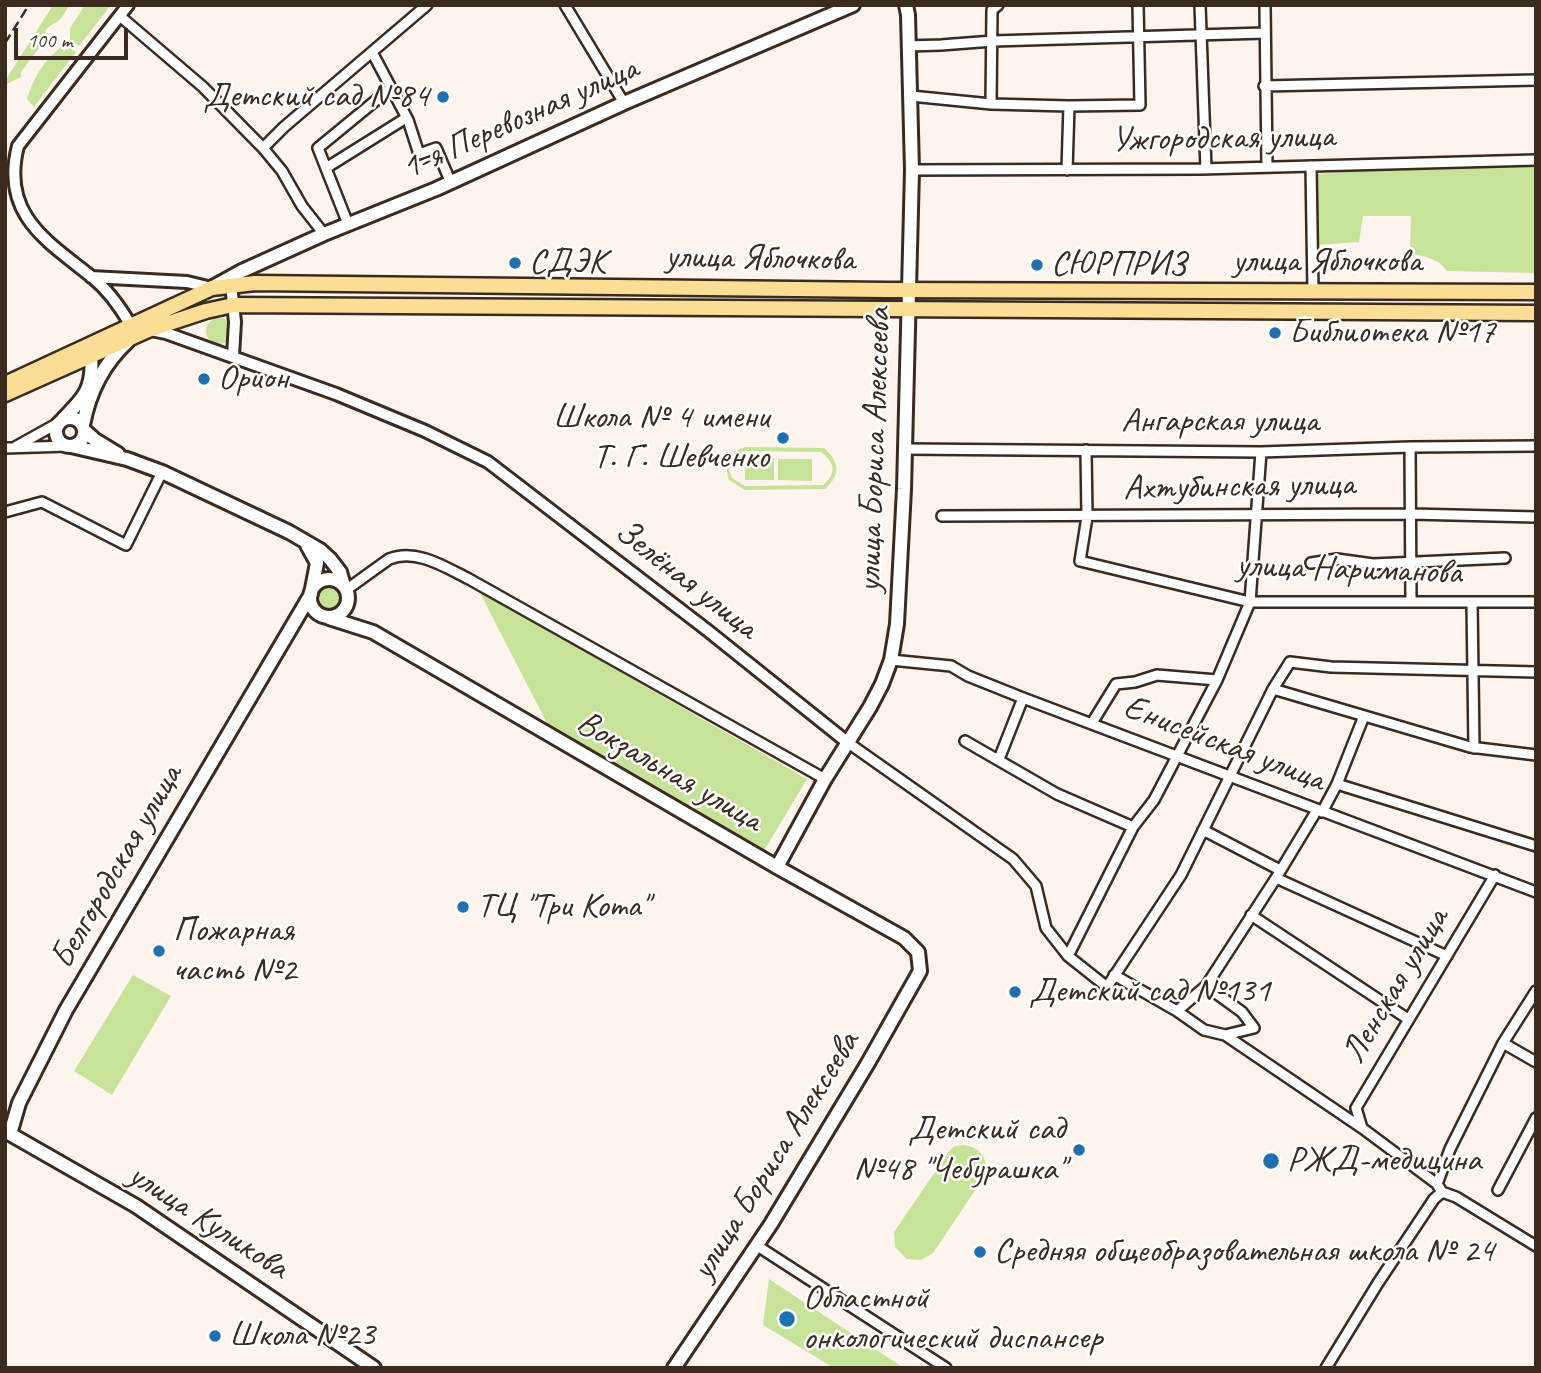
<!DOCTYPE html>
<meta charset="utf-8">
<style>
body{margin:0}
#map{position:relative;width:1541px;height:1373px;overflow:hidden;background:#fef4ee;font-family:Caveat,sans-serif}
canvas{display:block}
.frame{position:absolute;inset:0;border:7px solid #3b2a1e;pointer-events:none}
.scale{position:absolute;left:14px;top:28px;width:114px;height:32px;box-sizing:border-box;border:4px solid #3b2a1e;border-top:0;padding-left:9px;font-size:21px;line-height:24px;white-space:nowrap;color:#3b2a1e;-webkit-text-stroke:5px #fff;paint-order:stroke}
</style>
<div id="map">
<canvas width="1541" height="1373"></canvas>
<div class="frame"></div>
<div class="scale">100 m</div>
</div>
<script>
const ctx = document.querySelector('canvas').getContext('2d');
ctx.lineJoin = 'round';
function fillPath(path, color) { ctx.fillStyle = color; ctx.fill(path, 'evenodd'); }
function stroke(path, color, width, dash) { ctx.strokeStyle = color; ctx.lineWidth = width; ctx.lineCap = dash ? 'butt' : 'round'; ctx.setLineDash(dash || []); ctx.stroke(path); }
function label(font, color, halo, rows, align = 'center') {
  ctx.font = font + ' Caveat,sans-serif'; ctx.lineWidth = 5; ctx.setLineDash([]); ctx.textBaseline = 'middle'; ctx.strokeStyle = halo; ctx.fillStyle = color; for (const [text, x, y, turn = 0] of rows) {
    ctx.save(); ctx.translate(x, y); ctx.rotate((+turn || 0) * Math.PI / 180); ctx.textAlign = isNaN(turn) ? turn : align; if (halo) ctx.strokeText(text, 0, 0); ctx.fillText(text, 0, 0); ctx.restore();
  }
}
fillPath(new Path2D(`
 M 53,5 L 70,5 C 66,10 63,17 58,21 C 49,27 44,27 45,40 L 21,72 L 21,77 L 5,85 L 5,81 Z
 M 85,5 L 111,5 L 79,46 L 70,40 L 70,28 Z
 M 65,44 L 76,52 L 34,107 L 27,99 C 35,74 46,58 65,44 Z
 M 1536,165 L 1536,273 L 1447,271 C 1438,258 1425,257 1410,253 L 1411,216 L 1363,216 L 1359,242 L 1317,245 L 1317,174 L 1438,166 Z
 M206 331a13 13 0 1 1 26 0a13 13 0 1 1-26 0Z
 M 745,447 L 824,448 C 840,462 841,475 825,489 L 745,490 L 729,480 C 724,463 728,453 745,447 ZM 745,451 L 821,452 C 835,462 837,474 823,485 L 745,486 L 732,478 L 729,469 L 733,458 Z
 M 745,458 L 774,458 L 774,480 L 745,480 Z
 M 778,459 L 812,459 L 812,481 L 778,480 Z
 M315 598a14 14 0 1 1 28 0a14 14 0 1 1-28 0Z
 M 479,591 L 807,779 L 764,851 L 551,731 Z
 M 133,975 L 171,996 L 112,1095 L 74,1071 Z
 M 962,1145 C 979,1146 988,1157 986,1174 L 933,1253 L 921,1260 L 907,1259 L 895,1247 L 894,1232 L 950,1150 L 955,1146 Z
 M 769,1279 L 904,1368 L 834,1368 L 763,1325 Z`), '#c7e39a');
const minor = new Path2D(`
 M 565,5 L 624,103
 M 998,5 L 992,10 L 991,104 L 1069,106 L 1140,105 L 1138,5
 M 1200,5 L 1206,169
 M 1265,5 L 1267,167
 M 121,17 L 203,87 L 263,148 L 282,171 L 302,206 L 324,234
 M 908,46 L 941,45 L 993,41 L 1264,33
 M 372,52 L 408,120 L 419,154 L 436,148 L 451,183
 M 1264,86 L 1536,80
 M 911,96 L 991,104
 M 263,148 L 284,127 L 427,5
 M 1311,166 L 1313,292
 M 326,168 L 406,118
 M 912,170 L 1201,169 L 1536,160
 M 1067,170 L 1069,106
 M 348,224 L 318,148 L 391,88
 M 15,447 L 60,422
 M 1410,447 L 1411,602
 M 5,448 L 67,446
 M 905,449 L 1261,452 L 1410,447 L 1536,446
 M 1086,450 L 1087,517 L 1080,561 L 1250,602 L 1536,602
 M 5,512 L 42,502 L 126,545 L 162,472
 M 942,516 L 1411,514 L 1536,517
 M 1311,563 L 1337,559 L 1373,564 L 1505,558
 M 346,590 L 389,559 C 416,548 445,567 469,579 L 825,779
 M 1472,602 L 1474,748
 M 891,660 L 951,666 L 968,676 L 1023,698 L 1536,892
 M 1273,689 L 1470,747 L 1536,755
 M 1092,723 L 1116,684 L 1135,682 L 1157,675 L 1217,680
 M 965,741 L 1057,794 L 1133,827
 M 847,742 L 1013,859 L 1036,886 L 1046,928 L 1068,956 L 1107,987 L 1181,875 L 1273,689 L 1290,662 L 1331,667 L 1536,672
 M 999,759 L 1023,698
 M 1337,784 L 1536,846
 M 1322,812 L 1337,784 L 1364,716
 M 1203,830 L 1280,870
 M 1276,878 L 1447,956
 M 1251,915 L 1408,1019
 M 1068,956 L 1133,827 L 1154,800 L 1217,680 L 1250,602 L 1261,452
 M 1114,975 L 1177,1011 L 1206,986 L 1242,1012 L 1254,1028 L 1225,1035 L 1362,1128 L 1437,1184 L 1442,1192 L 1456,1197 L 1536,1246
 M 1206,986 L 1276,878 L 1317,810
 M 1177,1011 L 1204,1030 L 1225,1035
 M 1503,1043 L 1536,1062
 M 1362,1128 L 1356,1108 L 1495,875
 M 1437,1184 L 1450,1149 L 1503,1043 L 1536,991
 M 1498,1190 L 1536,1118
 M 756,1245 L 946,1368
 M 1326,1368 L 1378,1283 L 1434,1199 L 1442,1192`);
const tertiary = new Path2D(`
 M 128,5 L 18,146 C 0,216 49,242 93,278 C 109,291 120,307 130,324
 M 91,277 L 187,282 L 212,288
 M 231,284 L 235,322 L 233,356
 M 151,330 L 166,333 L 336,394 L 425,431 L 488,462 L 707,630 L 847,742`);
const secondary = new Path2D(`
 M 213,287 L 242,271 L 324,234 L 436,189 L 624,103 L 853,5
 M56 432a14 14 0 1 1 28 0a14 14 0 1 1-28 0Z
 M 63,419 C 84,398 94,388 91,356
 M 83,425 C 89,393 104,363 128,341
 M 84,430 L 95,440 L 118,454
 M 71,446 L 127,459 L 162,472 L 289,532 L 320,550 L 330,559 L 340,572 L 344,586
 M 307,545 L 317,563 L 312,589
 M310 598a19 19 0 1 1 38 0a19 19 0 1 1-38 0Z
 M 311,594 L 66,1010 L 19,1103 L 10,1134 L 136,1206 L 374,1368
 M 329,618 L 373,632 L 777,867 L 904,938 L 918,952 L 920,971 L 868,1063 L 771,1224 L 674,1368
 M 777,867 L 825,779 L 870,707 L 882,684 L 891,660 L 897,624 L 904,489 L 912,170 L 908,15 L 906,5`);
const primary = new Path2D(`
 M 5,384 L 212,288 L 255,283 L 886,290 L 1536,292
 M 5,394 L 148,330 L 206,311 L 233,305 L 1536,313`);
stroke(minor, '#3b2a1e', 14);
stroke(tertiary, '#3b2a1e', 16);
stroke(secondary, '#3b2a1e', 18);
stroke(primary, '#3b2a1e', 19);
stroke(minor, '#fff', 9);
stroke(tertiary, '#fff', 10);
stroke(secondary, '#fff', 12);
stroke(primary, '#fbde96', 14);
stroke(new Path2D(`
 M 5,43 L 29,5`), '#3b2a1e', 2.5, [10, 5]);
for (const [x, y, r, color] of [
 [443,97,7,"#1f6fb2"],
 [515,263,7,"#1f6fb2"],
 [1037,265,7,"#1f6fb2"],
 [1275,333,7,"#1f6fb2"],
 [204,379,7,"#1f6fb2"],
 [783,438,7,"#1f6fb2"],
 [463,907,7,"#1f6fb2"],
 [159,951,7,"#1f6fb2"],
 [1015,992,7,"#1f6fb2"],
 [1079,1150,7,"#1f6fb2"],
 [1271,1161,9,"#1f6fb2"],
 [980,1252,7,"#1f6fb2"],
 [787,1319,9,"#1f6fb2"],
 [215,1336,7,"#1f6fb2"]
]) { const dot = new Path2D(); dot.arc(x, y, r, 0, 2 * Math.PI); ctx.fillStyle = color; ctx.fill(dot); stroke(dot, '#fff', 2.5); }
label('35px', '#3b2a1e', '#fff', [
 ["Детский сад №84",429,97,"right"],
 ["СДЭК",529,263],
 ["СЮРПРИЗ",1051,265],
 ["Библиотека №17",1289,333],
 ["Орион",218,379],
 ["Школа № 4 имени",769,418,"right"],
 ["Т. Г. Шевченко",769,458,"right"],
 ["ТЦ \"Три Кота\"",477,907],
 ["Пожарная",173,931],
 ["часть №2",173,971],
 ["Детский сад №131",1029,992],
 ["Детский сад",1065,1130,"right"],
 ["№48 \"Чебурашка\"",1065,1170,"right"],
 ["РЖД-медицина",1287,1161],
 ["Средняя общеобразовательная школа № 24",994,1252],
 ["Областной",803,1299],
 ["онкологический диспансер",803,1339],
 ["Школа №23",229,1336]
], 'left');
label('35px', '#3b2a1e', '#fff', [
 ["1-я Перевозная улица",520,119,-24],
 ["Ужгородская улица",1223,139,-1],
 ["улица Яблочкова",760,259,1],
 ["улица Яблочкова",1327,262],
 ["Ангарская улица",1220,422],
 ["улица Бориса Алексеева",875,450,-88],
 ["Ахтубинская улица",1239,487,-1],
 ["улица Нариманова",1349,570,2],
 ["Зелёная улица",686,580,38],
 ["Енисейская улица",1224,744,21],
 ["Вокзальная улица",669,772,30],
 ["Белгородская улица",117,867,-60],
 ["Ленская улица",1396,986,-59],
 ["улица Бориса Алексеева",776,1156,-58],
 ["улица Куликова",208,1222,33]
]);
</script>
